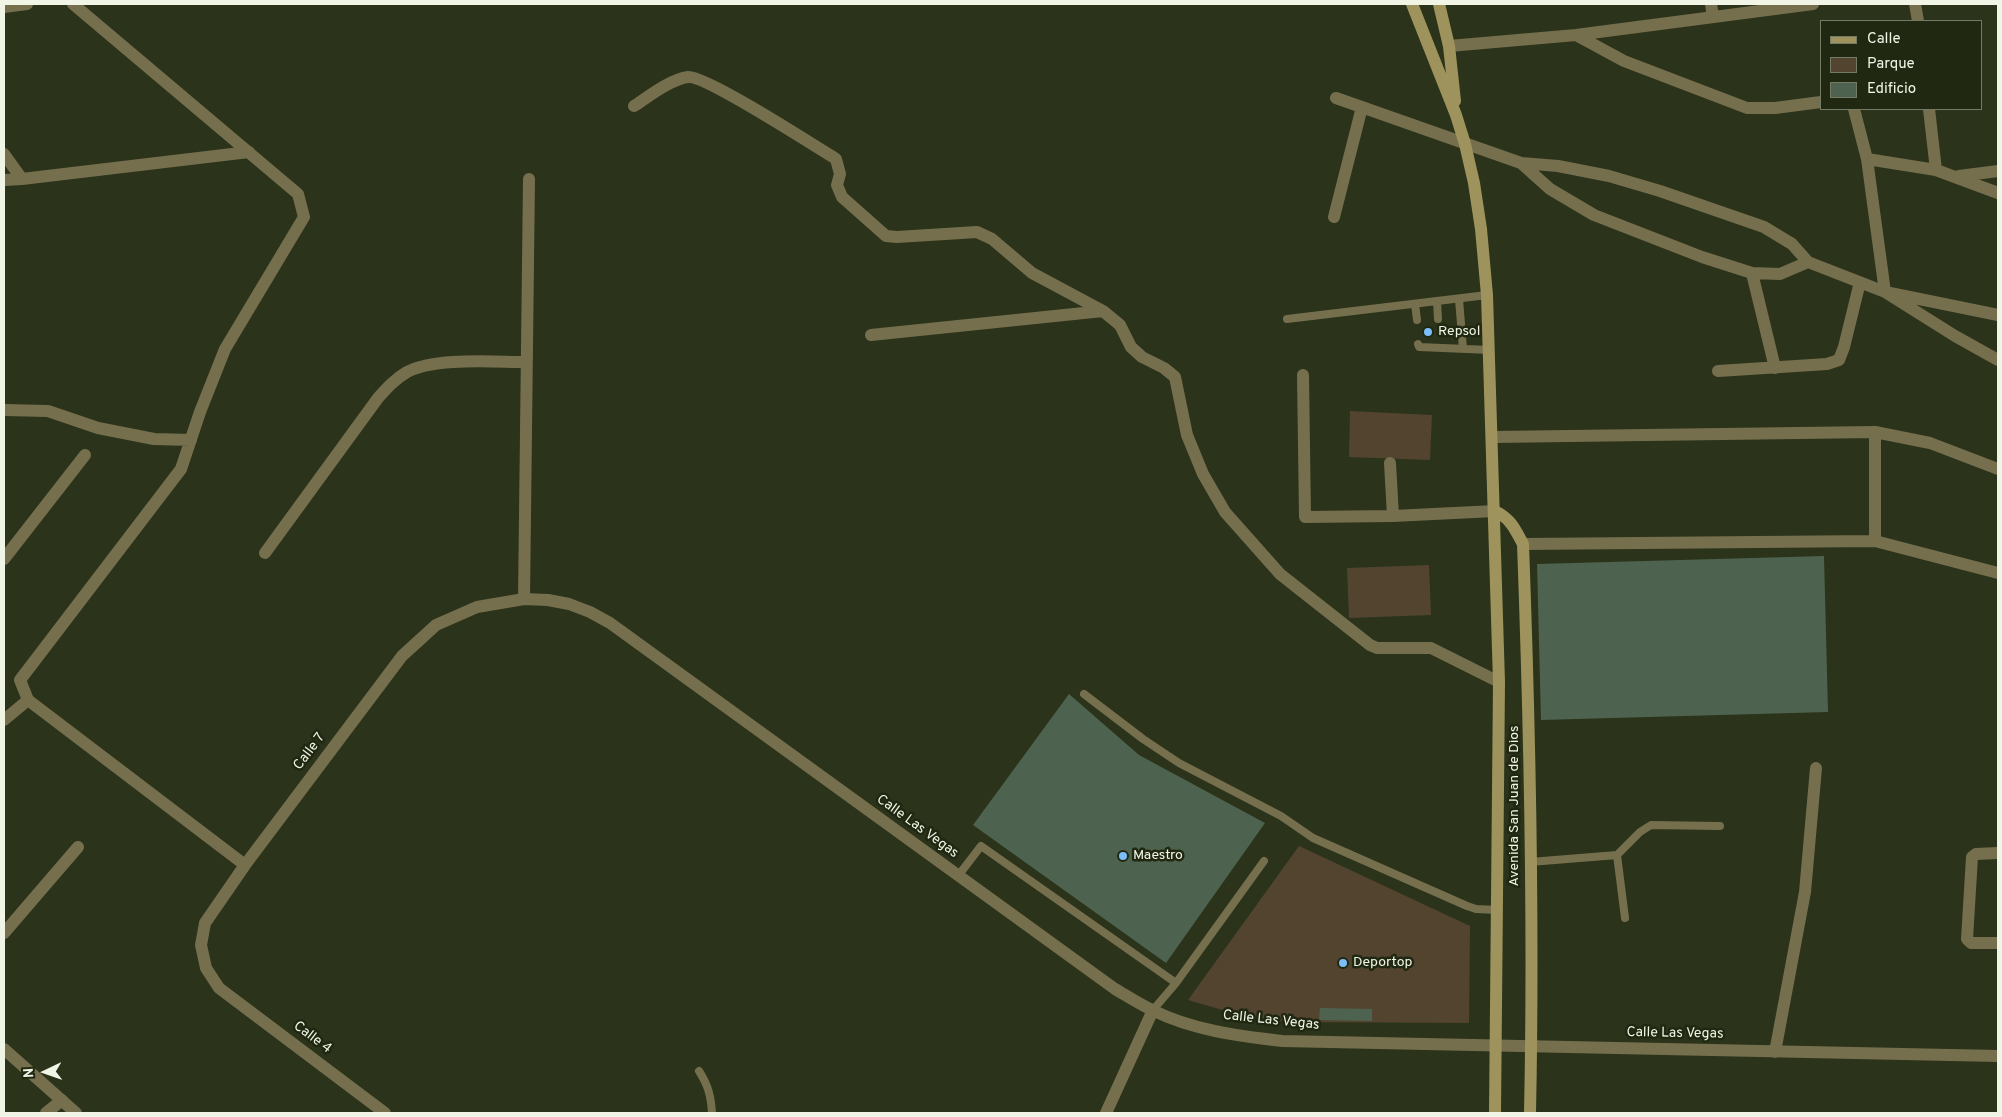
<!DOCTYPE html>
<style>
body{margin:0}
#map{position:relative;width:2002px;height:1117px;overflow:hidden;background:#2b331a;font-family:Overpass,sans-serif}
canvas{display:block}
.frame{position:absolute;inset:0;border:5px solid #f0f5e6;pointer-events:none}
.legend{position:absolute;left:1820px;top:20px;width:162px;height:90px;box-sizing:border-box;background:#212811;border:1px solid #747a66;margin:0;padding:6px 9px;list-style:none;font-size:15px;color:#f0f5e6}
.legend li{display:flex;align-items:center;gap:10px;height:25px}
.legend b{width:25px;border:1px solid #747a66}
.north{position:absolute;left:20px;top:1047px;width:50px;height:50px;-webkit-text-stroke:4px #212811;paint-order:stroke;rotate:267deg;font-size:14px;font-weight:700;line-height:20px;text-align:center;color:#f0f5e6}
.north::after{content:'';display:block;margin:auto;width:18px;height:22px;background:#f0f5e6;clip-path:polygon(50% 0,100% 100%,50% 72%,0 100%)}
</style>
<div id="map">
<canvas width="2002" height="1117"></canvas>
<div class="frame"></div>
<ul class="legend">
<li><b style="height:6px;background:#9e935d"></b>Calle</li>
<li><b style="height:14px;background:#534430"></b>Parque</li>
<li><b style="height:14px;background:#4d634f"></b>Edificio</li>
</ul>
<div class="north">N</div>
</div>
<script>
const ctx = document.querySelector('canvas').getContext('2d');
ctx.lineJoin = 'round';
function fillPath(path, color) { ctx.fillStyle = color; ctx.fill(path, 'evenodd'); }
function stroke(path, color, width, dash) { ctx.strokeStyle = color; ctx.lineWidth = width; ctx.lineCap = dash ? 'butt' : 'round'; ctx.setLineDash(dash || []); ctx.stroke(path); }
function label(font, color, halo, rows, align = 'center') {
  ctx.font = font + ' Overpass,sans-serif'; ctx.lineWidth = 5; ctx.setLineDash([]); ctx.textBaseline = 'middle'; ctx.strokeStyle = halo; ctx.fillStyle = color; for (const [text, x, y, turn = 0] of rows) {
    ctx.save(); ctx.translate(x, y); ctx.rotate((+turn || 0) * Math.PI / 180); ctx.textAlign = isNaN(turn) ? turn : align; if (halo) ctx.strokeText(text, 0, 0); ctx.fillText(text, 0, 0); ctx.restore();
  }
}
fillPath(new Path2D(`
 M 1350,411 L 1432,415 L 1430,460 L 1349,457 Z
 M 1429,565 L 1431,615 L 1349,618 L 1347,568 Z
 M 1299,846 L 1470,926 L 1469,1023 L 1289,1022 L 1240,1015 L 1188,1000 Z`), '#534430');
fillPath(new Path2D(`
 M 1824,556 L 1828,712 L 1541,720 L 1537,564 Z
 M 1069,694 L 1139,755 L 1265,823 L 1166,963 L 973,825 Z
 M 1320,1008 L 1372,1009 L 1372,1021 L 1319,1020 Z`), '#4d634f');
stroke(new Path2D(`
 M 1459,299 L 1463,349
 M 1437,301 L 1438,319
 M 1415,304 L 1417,320
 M 1287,319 L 1487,295
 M 1418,344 L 1419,347 L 1490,350
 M 1084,694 L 1143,739 L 1179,763 L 1281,816 L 1313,838 L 1467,906 L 1476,909 L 1497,910
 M 1617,855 L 1625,918
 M 1530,862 L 1617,855 L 1640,832 L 1651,825 L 1720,826
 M 958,876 L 981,846 L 1176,983
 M 1153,1010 L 1176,983 L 1264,861
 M 699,1071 C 708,1085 711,1096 712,1113`), '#766f4e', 8);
stroke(new Path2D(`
 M 73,4 L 298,194 L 304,217 L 225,349 L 200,412 L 181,469 L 20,680 L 28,700 L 245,865
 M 1711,4 L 1713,17
 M 1915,4 L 1918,21
 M 4,7 L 27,4
 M 1576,35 L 1624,61 L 1747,108 L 1775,108 L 1821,102
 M 1449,46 L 1576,35 L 1813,4
 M 1336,98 L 1521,163 L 1558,166 L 1609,176 L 1660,191 L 1764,227 L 1792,244 L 1808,262 L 1885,292 L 1998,315
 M 634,106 C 648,97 671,79 688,77 C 705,75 815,146 836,159 L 840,174 L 837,185 L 842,197 L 886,236 L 897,237 L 977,232 L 992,239 L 1032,273 L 1103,311 L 1120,325 L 1131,347 L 1142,357 L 1164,368 L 1175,377 L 1187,435 L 1203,474 L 1225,512 L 1280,574 L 1370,645 L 1377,648 L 1431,648 L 1499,682
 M 1854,109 L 1867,159 L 1885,292 L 1955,336 L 1998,360
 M 1929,109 L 1936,170
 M 4,154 L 22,179 L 249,152
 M 1867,159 L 1936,170 L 1998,193
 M 1521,163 L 1550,189 L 1594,215 L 1702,257 L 1752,273 L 1780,274 L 1808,262
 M 1959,176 L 1998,171
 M 4,180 L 22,179
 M 1334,217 L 1362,107
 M 1752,273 L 1775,368
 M 871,335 L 1103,311
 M 1718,371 L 1827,364 L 1839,360 L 1844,347 L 1860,282
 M 1303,375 L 1305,517 L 1393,516 L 1495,511
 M 4,410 L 48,411 L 98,428 L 154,439 L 191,440
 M 1493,437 L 1875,432 L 1930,443 L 1998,469
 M 1390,463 L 1393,516
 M 1875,541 L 1875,432
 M 1523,544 L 1875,541 L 1998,573
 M 265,553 L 378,398 C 387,388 395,379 407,372 C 435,357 494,362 526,362
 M 4,559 L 85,455
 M 524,599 L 529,179
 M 4,720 L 28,700
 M 1998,853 L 1976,854 L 1972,857 L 1967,939 L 1971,943 L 1998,943
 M 4,933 L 78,847
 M 4,1049 L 76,1113
 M 1775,1052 L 1805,892 L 1816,768
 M 46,1113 L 62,1100
 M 385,1113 L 219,988 L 206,968 L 201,945 L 205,923 L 245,865 L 402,656 L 436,625 L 477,607 L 524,599 L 548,600 L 569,604 L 590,612 L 610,623 L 1115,989 C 1127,996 1139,1004 1152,1010 C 1192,1030 1238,1036 1282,1041 L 1998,1056
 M 1106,1113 L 1153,1010`), '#766f4e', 12);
stroke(new Path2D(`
 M 1412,4 L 1456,115 L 1465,144 L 1474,183 L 1481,229 L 1487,295 L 1499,682 L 1495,1113
 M 1439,4 L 1449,46 L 1455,101
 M 1495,511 C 1511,519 1515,529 1523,544 C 1530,734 1534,924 1530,1113`), '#9e935d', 12);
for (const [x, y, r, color] of [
 [1428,332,5,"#7bbef8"],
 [1123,856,5,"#7bbef8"],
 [1343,963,5,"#7bbef8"]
]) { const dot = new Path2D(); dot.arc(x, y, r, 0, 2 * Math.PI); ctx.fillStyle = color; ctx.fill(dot); stroke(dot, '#212811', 2); }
label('14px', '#f0f5e6', '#212811', [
 ["Repsol",1438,332],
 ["Maestro",1133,856],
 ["Deportop",1353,963]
], 'left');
label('14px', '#f0f5e6', '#212811', [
 ["Calle 7",310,752,-53],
 ["Avenida San Juan de Dios",1515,806,-90],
 ["Calle Las Vegas",917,827,36],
 ["Calle Las Vegas",1271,1021,6],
 ["Calle Las Vegas",1675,1034,1],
 ["Calle 4",312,1038,37]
]);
</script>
